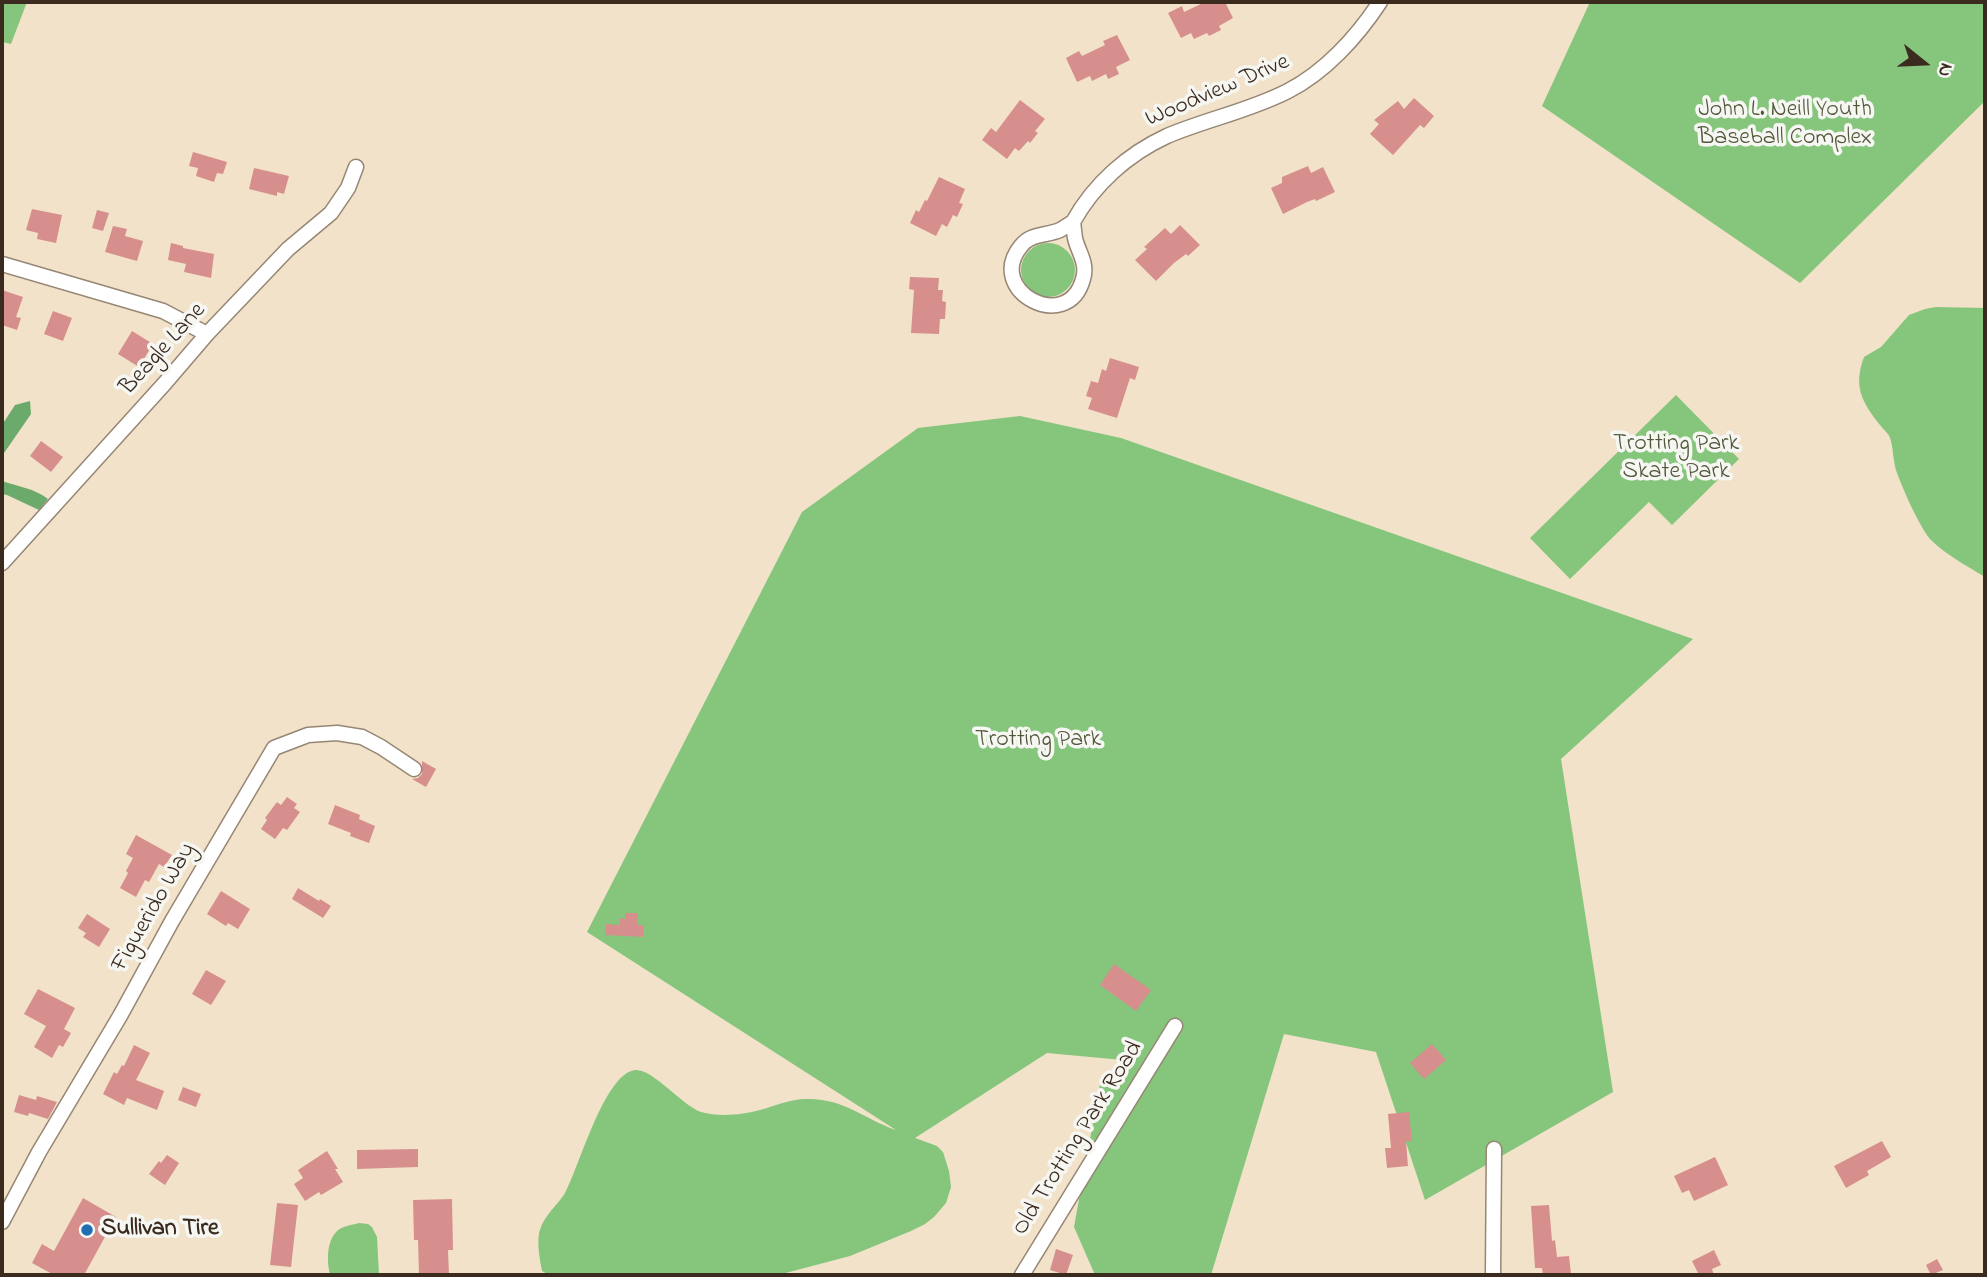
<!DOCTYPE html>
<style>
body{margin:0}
#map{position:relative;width:1987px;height:1277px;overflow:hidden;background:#f2e2c9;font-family:"Indie Flower",sans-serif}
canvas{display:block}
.frame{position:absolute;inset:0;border:4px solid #3b2a1e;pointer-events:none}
.north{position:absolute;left:1889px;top:28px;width:70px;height:70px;-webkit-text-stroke:5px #f6f6f2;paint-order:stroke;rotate:108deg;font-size:19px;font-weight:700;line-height:28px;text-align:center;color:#3b2a1e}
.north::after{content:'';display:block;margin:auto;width:24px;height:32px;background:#3b2a1e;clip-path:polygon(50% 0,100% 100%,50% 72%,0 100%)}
</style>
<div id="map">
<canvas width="1987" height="1277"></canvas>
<div class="frame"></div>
<div class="north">N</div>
</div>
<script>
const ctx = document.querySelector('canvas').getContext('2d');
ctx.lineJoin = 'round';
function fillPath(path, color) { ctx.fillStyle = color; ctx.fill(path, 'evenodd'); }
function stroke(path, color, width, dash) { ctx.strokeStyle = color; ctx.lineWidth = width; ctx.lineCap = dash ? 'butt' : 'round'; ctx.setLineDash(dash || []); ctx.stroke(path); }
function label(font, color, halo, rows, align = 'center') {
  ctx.font = font + ' "Indie Flower",sans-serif'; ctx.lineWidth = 7; ctx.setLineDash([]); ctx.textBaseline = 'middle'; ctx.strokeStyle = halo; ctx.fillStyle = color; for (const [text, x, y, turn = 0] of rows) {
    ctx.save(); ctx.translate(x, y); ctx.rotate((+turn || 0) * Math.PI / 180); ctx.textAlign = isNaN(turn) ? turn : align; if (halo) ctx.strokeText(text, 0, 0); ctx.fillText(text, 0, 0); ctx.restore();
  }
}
fillPath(new Path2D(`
 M 2,2 L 27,2 L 11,44 L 2,42 Z
 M 1590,2 L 1985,2 L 1985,101 L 1800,283 L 1542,106 Z
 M1021 270a27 27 0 1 1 54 0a27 27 0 1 1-54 0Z
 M 1936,307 L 1985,308 L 1985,577 C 1967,566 1948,556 1932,541 C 1921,531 1901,485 1896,470 C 1893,460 1893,445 1890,438 C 1889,434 1883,429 1880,425 C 1862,402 1853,387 1864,357 L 1881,347 L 1909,315 L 1925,309 Z
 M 1676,395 L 1739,459 L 1672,525 L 1649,502 L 1570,579 L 1530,538 Z
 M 1020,416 L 1121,438 L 1693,639 L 1561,759 L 1613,1092 L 1425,1200 L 1376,1052 L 1284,1034 L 1211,1275 L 1095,1275 L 1074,1227 L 1100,1084 L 1123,1060 L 1047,1053 L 915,1138 L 937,1146 L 943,1152 L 949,1171 L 951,1187 L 946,1203 L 934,1217 L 925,1224 L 911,1231 L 850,1256 L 778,1275 L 549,1275 L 542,1271 C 540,1260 537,1245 539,1234 C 542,1217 557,1206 565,1193 C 579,1168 604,1074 635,1070 C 652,1068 682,1105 701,1112 C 718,1117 743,1115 760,1110 C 775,1106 790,1099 806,1099 C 844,1098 864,1119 896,1130 L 587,932 L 802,512 L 918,428 Z
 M 359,1223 L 368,1224 L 372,1227 L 377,1237 L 379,1275 L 330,1275 C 327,1262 326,1242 337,1231 C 342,1226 352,1225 359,1223 Z`), '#85c57c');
fillPath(new Path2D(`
 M 30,401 L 31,414 L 2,456 L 2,425 L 15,405 Z
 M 2,481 C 19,487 34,488 48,499 L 39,510 L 7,495 L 2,494 Z`), '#6caa6c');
fillPath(new Path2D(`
 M 1205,2 L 1225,2 L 1233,18 L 1219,26 L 1221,30 L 1209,36 L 1207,33 L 1194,39 L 1191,33 L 1181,38 L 1168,13 L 1182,6 L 1184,12 Z
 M 1117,35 L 1130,60 L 1116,67 L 1119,74 L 1108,79 L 1106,74 L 1092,81 L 1090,76 L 1077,82 L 1066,58 L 1079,51 L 1082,56 L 1105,45 L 1103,41 Z
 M 1414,98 L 1434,116 L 1424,128 L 1420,125 L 1393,155 L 1370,134 L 1379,124 L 1374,120 L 1398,101 L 1404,109 Z
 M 1020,100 L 1045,119 L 1035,131 L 1038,133 L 1030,143 L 1028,141 L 1019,151 L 1015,148 L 1007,159 L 982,140 L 991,128 L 996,132 Z
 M 193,152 L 227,162 L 223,174 L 217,173 L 214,182 L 196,176 L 198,168 L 189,166 Z
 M 1308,166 L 1311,173 L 1323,167 L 1335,192 L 1316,201 L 1315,199 L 1307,202 L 1283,214 L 1271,188 L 1282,183 L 1282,177 Z
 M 254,168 L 289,176 L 284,194 L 277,192 L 277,196 L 249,189 Z
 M 939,177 L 965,189 L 959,203 L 963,204 L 957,217 L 953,215 L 947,227 L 942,224 L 936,236 L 910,223 L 916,210 L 919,212 L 925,200 L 927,201 Z
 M 32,209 L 62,215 L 56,243 L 37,239 L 38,233 L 26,230 Z
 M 97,210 L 109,213 L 103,231 L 92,228 Z
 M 1180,225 L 1200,245 L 1188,256 L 1186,254 L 1174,263 L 1156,281 L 1135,260 L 1147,249 L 1144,247 L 1165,228 L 1171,234 Z
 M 113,226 L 127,229 L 125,236 L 143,241 L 137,261 L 105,252 Z
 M 171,243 L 183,246 L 183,248 L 214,254 L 211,278 L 184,272 L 186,264 L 168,260 Z
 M 910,277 L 939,278 L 938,290 L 943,290 L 942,301 L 946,302 L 945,319 L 940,319 L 939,334 L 911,333 L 914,290 L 909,289 Z
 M 2,290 L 23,297 L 16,317 L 21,318 L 17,330 L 2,325 Z
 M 53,311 L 72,318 L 63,341 L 44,334 Z
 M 132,331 L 153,344 L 139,367 L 118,354 Z
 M 1110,358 L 1139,367 L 1135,380 L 1130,378 L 1117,418 L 1088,409 L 1092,398 L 1086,396 L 1091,381 L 1098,383 L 1102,369 L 1106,371 Z
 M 41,441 L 63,457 L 51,472 L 30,456 Z
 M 422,761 L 436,769 L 426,787 L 412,779 L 418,778 L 422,774 Z
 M 287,797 L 297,804 L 294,808 L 300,812 L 287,830 L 283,828 L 275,839 L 261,829 L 267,820 L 265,818 L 277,802 L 281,805 Z
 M 335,805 L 360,815 L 359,819 L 375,826 L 369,843 L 350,836 L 351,833 L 328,824 Z
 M 136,835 L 172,855 L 164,867 L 159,864 L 149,882 L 145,880 L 136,897 L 120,888 L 128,873 L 126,871 L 133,858 L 126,854 Z
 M 298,888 L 319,901 L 320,899 L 331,906 L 323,918 L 292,899 Z
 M 221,891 L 250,909 L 238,929 L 228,923 L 226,926 L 207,914 Z
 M 625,913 L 638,913 L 637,925 L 644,925 L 643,937 L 605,935 L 606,924 L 620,925 L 620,918 L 625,919 Z
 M 87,914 L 110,929 L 99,947 L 83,937 L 86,933 L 78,928 Z
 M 1114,964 L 1151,990 L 1136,1011 L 1100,985 Z
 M 206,970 L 226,981 L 211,1005 L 192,994 Z
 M 38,989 L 75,1008 L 64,1029 L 71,1033 L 63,1047 L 59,1045 L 52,1058 L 34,1047 L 46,1026 L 24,1014 Z
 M 1432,1044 L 1446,1060 L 1424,1079 L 1410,1063 Z
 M 134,1045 L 150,1053 L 136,1080 L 164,1091 L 157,1110 L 127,1098 L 124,1105 L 103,1094 L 114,1072 L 117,1074 L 122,1065 L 124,1066 Z
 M 183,1087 L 201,1094 L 196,1107 L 178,1100 Z
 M 19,1095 L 36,1100 L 37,1096 L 57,1102 L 48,1119 L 29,1113 L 28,1116 L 14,1112 Z
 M 1409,1112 L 1412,1141 L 1406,1141 L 1408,1166 L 1387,1168 L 1385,1148 L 1391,1148 L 1388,1114 Z
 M 1882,1141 L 1891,1157 L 1867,1171 L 1869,1175 L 1846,1188 L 1834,1166 Z
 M 418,1149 L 418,1167 L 357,1169 L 357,1150 Z
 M 327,1151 L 338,1169 L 335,1169 L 343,1182 L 321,1195 L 319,1192 L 305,1201 L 294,1184 L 303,1178 L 298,1170 Z
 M 167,1155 L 179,1163 L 165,1185 L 149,1174 L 159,1161 L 161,1163 Z
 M 1715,1157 L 1728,1185 L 1694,1201 L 1689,1190 L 1682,1193 L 1674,1176 Z
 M 83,1198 L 116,1217 L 84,1275 L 54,1275 L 32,1263 L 42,1244 L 54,1251 Z
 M 452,1199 L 453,1250 L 448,1250 L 449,1275 L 419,1275 L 418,1240 L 414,1240 L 413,1200 Z
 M 277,1203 L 298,1205 L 291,1267 L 270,1265 Z
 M 1549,1205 L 1552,1241 L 1555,1240 L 1557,1257 L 1569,1256 L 1571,1274 L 1543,1275 L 1542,1268 L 1535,1268 L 1531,1206 Z
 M 1056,1249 L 1073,1255 L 1066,1275 L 1050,1270 Z
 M 1714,1250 L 1721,1265 L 1712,1269 L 1714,1275 L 1699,1275 L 1692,1261 Z
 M 1937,1259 L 1943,1270 L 1931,1275 L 1926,1265 Z`), '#d78f8e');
const street = new Path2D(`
 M 1073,222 C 1094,184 1128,154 1167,136 C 1207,119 1249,111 1288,91 C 1325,72 1357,37 1380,2
 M 1073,222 C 1074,227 1074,233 1075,238 C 1078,252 1088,263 1083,279 C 1068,335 984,291 1021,246 C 1031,233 1046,236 1060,230 C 1064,228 1069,224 1073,222 Z
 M 2,264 L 163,311 L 207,334
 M 2,563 L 165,383 L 207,334 L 288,249 L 331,213 L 348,188 L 356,167
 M 2,1222 L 39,1152 L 120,1016 L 172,921 L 274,748 L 308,735 L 337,733 L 362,737 L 381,747 L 414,769
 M 1022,1275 L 1175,1026
 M 1493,1275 L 1494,1149`);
stroke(street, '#968674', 17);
stroke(street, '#fff', 14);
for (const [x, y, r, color] of [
 [87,1230,7,"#1f6fb2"]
]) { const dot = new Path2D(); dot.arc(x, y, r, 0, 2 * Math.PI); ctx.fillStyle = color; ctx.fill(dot); stroke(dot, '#f6f6f2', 2.5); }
label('24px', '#3b2a1e', '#f6f6f2', [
 ["Woodview Drive",1218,92,-23],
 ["Beagle Lane",164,350,-48],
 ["Figuerido Way",155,908,-60],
 ["Old Trotting Park Road",1079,1139,-58]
]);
label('24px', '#51583a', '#f6f6f2', [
 ["John L. Neill Youth",1785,111],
 ["Baseball Complex",1785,139],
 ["Trotting Park",1676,445],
 ["Skate Park",1676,473],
 ["Trotting Park",1038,741]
]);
label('bold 24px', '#3b2a1e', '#f6f6f2', [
 ["Sullivan Tire",101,1230]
], 'left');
</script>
